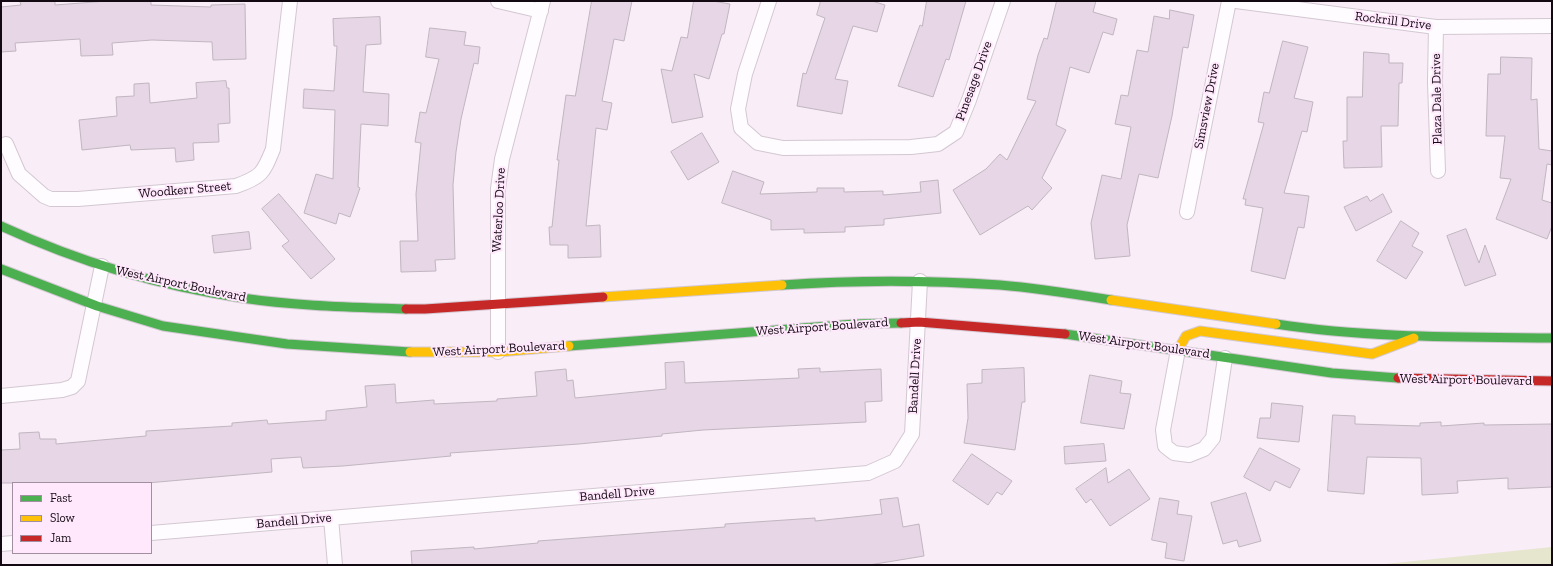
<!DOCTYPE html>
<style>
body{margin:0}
#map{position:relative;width:1553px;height:566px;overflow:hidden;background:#f9edf8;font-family:"Zilla Slab",serif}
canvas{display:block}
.frame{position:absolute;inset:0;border:2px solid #130912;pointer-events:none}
.legend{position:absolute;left:12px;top:482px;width:140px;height:72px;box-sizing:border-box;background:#ffe7fc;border:1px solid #a18e9e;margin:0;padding:5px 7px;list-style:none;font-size:12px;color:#130912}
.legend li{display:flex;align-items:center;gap:8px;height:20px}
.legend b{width:20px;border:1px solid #a18e9e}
</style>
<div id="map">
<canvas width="1553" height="566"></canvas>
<div class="frame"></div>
<ul class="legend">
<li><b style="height:5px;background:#4caf50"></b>Fast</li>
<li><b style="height:5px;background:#ffc107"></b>Slow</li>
<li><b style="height:5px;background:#c62828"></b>Jam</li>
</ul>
</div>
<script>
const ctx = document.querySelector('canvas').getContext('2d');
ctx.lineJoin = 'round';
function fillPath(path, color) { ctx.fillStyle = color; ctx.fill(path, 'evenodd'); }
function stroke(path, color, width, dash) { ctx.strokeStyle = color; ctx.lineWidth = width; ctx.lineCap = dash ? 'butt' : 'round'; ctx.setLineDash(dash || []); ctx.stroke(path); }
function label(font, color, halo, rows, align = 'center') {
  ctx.font = font + ' "Zilla Slab",serif'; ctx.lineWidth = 4; ctx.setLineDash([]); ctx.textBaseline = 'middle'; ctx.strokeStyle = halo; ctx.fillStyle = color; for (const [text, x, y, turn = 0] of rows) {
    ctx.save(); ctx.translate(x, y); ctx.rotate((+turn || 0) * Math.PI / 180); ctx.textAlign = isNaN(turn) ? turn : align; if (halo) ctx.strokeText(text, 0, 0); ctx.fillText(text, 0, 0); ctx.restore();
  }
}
fillPath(new Path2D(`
 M 1552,547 L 1552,565 L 1375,565 Z`), '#e6e5ce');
const building = new Path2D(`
 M 36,1 L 55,1 L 55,5 L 107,1 L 151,1 L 151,5 L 211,7 L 211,5 L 245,4 L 246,59 L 213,60 L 212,42 L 152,40 L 112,43 L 113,55 L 81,56 L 80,39 L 15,43 L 16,51 L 1,52 L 1,7 L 21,5 L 20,2 Z
 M 592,1 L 632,1 L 624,41 L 614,39 L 602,101 L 612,103 L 607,130 L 596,128 L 586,226 L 600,225 L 601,257 L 568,258 L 568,245 L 550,245 L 549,227 L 552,227 L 559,160 L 557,160 L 566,95 L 575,96 Z
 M 694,1 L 713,1 L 730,4 L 724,34 L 722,34 L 709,79 L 694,74 L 703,117 L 672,123 L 661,69 L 672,71 L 681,37 L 687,38 Z
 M 821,1 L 872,1 L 885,5 L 877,32 L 853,26 L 835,79 L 848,81 L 842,114 L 797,106 L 803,73 L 806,74 L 825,18 L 817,15 Z
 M 927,1 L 966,1 L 949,60 L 946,59 L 933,97 L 898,86 L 920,25 L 922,26 Z
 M 1057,1 L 1096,1 L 1093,12 L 1117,19 L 1113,35 L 1103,32 L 1089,73 L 1070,67 L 1056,125 L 1066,130 L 1042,178 L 1052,188 L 1032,210 L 1028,206 L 980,235 L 953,190 L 986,169 L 1000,154 L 1007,160 L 1036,101 L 1027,99 L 1038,55 L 1044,38 L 1047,39 Z
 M 1170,10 L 1194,15 L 1188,48 L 1183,47 L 1172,116 L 1158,178 L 1139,174 L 1127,225 L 1130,256 L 1095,259 L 1091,223 L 1102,175 L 1121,179 L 1131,127 L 1115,124 L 1121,95 L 1128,96 L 1137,50 L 1148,52 L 1154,16 L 1169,19 Z
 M 380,17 L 381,44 L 366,45 L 363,92 L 389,94 L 388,126 L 361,124 L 358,187 L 360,188 L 350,217 L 339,213 L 336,224 L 304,213 L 316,174 L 333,179 L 335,110 L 303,108 L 304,89 L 334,91 L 337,46 L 334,46 L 333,19 Z
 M 430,28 L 466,32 L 464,45 L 480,47 L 478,64 L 474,63 L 461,119 L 456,152 L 453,185 L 455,259 L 435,260 L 436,271 L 401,272 L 400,241 L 418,241 L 416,194 L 421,143 L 415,142 L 420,112 L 426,113 L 439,59 L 426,57 Z
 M 1283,41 L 1308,47 L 1294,98 L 1313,102 L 1307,132 L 1302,131 L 1284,193 L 1309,196 L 1304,228 L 1298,227 L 1285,279 L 1251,271 L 1263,208 L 1245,205 L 1246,199 L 1243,199 L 1264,123 L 1258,122 L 1264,92 L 1269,93 Z
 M 1364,52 L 1389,54 L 1389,63 L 1403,63 L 1402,83 L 1399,83 L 1398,126 L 1381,126 L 1382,167 L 1344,168 L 1343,141 L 1347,141 L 1347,97 L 1362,97 Z
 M 1501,57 L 1532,58 L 1531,100 L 1537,99 L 1539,149 L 1552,151 L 1552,165 L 1547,164 L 1542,200 L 1552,203 L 1552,226 L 1547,239 L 1496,219 L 1511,179 L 1500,178 L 1505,136 L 1486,136 L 1488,74 L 1500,74 Z
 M 226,81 L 227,88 L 229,88 L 230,123 L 218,124 L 219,142 L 193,143 L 194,160 L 176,162 L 175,148 L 131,150 L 130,145 L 82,150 L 79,120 L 117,116 L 116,97 L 134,96 L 134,84 L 149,83 L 150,103 L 197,98 L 196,83 Z
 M 702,133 L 719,162 L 688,180 L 671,152 Z
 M 733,171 L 764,182 L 760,194 L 817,192 L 817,188 L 844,188 L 844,192 L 883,191 L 883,195 L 921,192 L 920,182 L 938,180 L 941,213 L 884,219 L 884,225 L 845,227 L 845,232 L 804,233 L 804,229 L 771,230 L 771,220 L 722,203 Z
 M 279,194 L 335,259 L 311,279 L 282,246 L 289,241 L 262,209 Z
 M 1383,194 L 1392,212 L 1356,231 L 1344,207 L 1367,196 L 1370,201 Z
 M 1401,221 L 1419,233 L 1412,246 L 1423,252 L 1406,279 L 1377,261 Z
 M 1466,229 L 1479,263 L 1485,245 L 1496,275 L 1465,286 L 1447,236 Z
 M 249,232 L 251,249 L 214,253 L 212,236 Z
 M 684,362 L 685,383 L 799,378 L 798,369 L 820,368 L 820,372 L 881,369 L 882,401 L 865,402 L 866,422 L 703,430 L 662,434 L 662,436 L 579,444 L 450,453 L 451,456 L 343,466 L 303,468 L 301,457 L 271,459 L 272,472 L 147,483 L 1,483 L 1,450 L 20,449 L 19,433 L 39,432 L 40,439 L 56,439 L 56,444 L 146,436 L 146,431 L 232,426 L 232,423 L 267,420 L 268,424 L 326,420 L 326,411 L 367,407 L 365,386 L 395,384 L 396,403 L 434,400 L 434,404 L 497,401 L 497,399 L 537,396 L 535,372 L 566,369 L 567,381 L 573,380 L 575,398 L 666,389 L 665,363 Z
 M 1024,368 L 1025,402 L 1022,402 L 1015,450 L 964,443 L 968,418 L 967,384 L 982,383 L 982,370 Z
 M 1090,375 L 1122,381 L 1120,393 L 1131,394 L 1124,429 L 1081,423 Z
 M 1272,403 L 1303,406 L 1299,442 L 1257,438 L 1260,418 L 1270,418 Z
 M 1333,415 L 1355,416 L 1355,424 L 1420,426 L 1420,423 L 1441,422 L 1441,426 L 1484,423 L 1484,425 L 1552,424 L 1552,487 L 1508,489 L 1508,478 L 1457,481 L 1458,493 L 1422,495 L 1421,458 L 1367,457 L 1364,494 L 1328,491 Z
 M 1104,444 L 1106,461 L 1065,464 L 1064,447 Z
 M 1260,448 L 1300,469 L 1290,488 L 1275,481 L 1270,491 L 1244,477 Z
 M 972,454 L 1012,481 L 1002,495 L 997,492 L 988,505 L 953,481 Z
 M 1106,468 L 1108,483 L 1129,469 L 1150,499 L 1110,526 L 1091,499 L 1086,503 L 1076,489 Z
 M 1246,493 L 1261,541 L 1239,547 L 1237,540 L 1223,544 L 1211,503 Z
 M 898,498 L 903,527 L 919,524 L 924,556 L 869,565 L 412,565 L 411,551 L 474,547 L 474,549 L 538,543 L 538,541 L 725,527 L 725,524 L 815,518 L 815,521 L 882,514 L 880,500 Z
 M 1160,498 L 1179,501 L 1177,514 L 1192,516 L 1184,561 L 1165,558 L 1167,543 L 1152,540 Z`);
fillPath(building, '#e7d6e6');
stroke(building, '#c0b6bf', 1);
const street = new Path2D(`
 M 498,1 L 541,11
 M 769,1 L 745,74 L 738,109 L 741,128 L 758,143 L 783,148 L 911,147 L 938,144 L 956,132 L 969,100 L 1003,1
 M 1236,1 L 1436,27 L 1552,26
 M 1436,27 L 1435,82 L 1438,171
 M 6,144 L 19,174 L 44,196 L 51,199 L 78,199 L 236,186 C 261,177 263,174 273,149 L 290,1
 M 1187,212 L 1229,1
 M 1178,350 L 1163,430 L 1165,446 L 1174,453 L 1189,455 L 1204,449 L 1213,438 L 1225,358
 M 498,352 L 498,189 L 502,159 L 543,1
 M 1,396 L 62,390 L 72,387 L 78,381 L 102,266
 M 331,518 L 335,565
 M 151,533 L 868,473 L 895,461 L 912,434 L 920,281
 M 1,544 L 13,543`);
const fast = new Path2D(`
 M 1,226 C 77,261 159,286 242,298 C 296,306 351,307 406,309
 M 1,269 L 97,306 L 163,326 L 287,344 L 410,352
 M 782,285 C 855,280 927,280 1000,285 C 1037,288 1074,294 1111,300
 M 1276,324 C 1367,338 1460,337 1552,338
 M 1065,334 L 1332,373 L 1398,378
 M 569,346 L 855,324 L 901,323`);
const slow = new Path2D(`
 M 603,297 L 782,285
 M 1111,300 L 1276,324
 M 1178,350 L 1186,336 L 1200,331 L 1372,354 L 1414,338
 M 410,352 L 498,352 L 569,346`);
const jam = new Path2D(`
 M 406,309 L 425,309 L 603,297
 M 901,323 L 919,322 L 1065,334
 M 1398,378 L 1552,381`);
stroke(street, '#d3c8d2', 16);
stroke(fast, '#d3c8d2', 11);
stroke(slow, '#d3c8d2', 11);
stroke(jam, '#d3c8d2', 11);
stroke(street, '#fefcfe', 14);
stroke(fast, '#4caf50', 9);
stroke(slow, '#ffc107', 9);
stroke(jam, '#c62828', 9);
label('13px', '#130912', '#ffe7fc', [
 ["Rockrill Drive",1393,21,7],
 ["Pinesage Drive",974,81,-70],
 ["Plaza Dale Drive",1437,99,-91],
 ["Simsview Drive",1207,106,-79],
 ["Woodkerr Street",185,190,-5],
 ["Waterloo Drive",499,210,-87],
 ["West Airport Boulevard",181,284,12],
 ["West Airport Boulevard",822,327,-4],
 ["West Airport Boulevard",1144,345,8],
 ["West Airport Boulevard",499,349,-3],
 ["Bandell Drive",915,376,-87],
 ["West Airport Boulevard",1466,380,1],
 ["Bandell Drive",617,494,-5],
 ["Bandell Drive",294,521,-5]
]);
</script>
